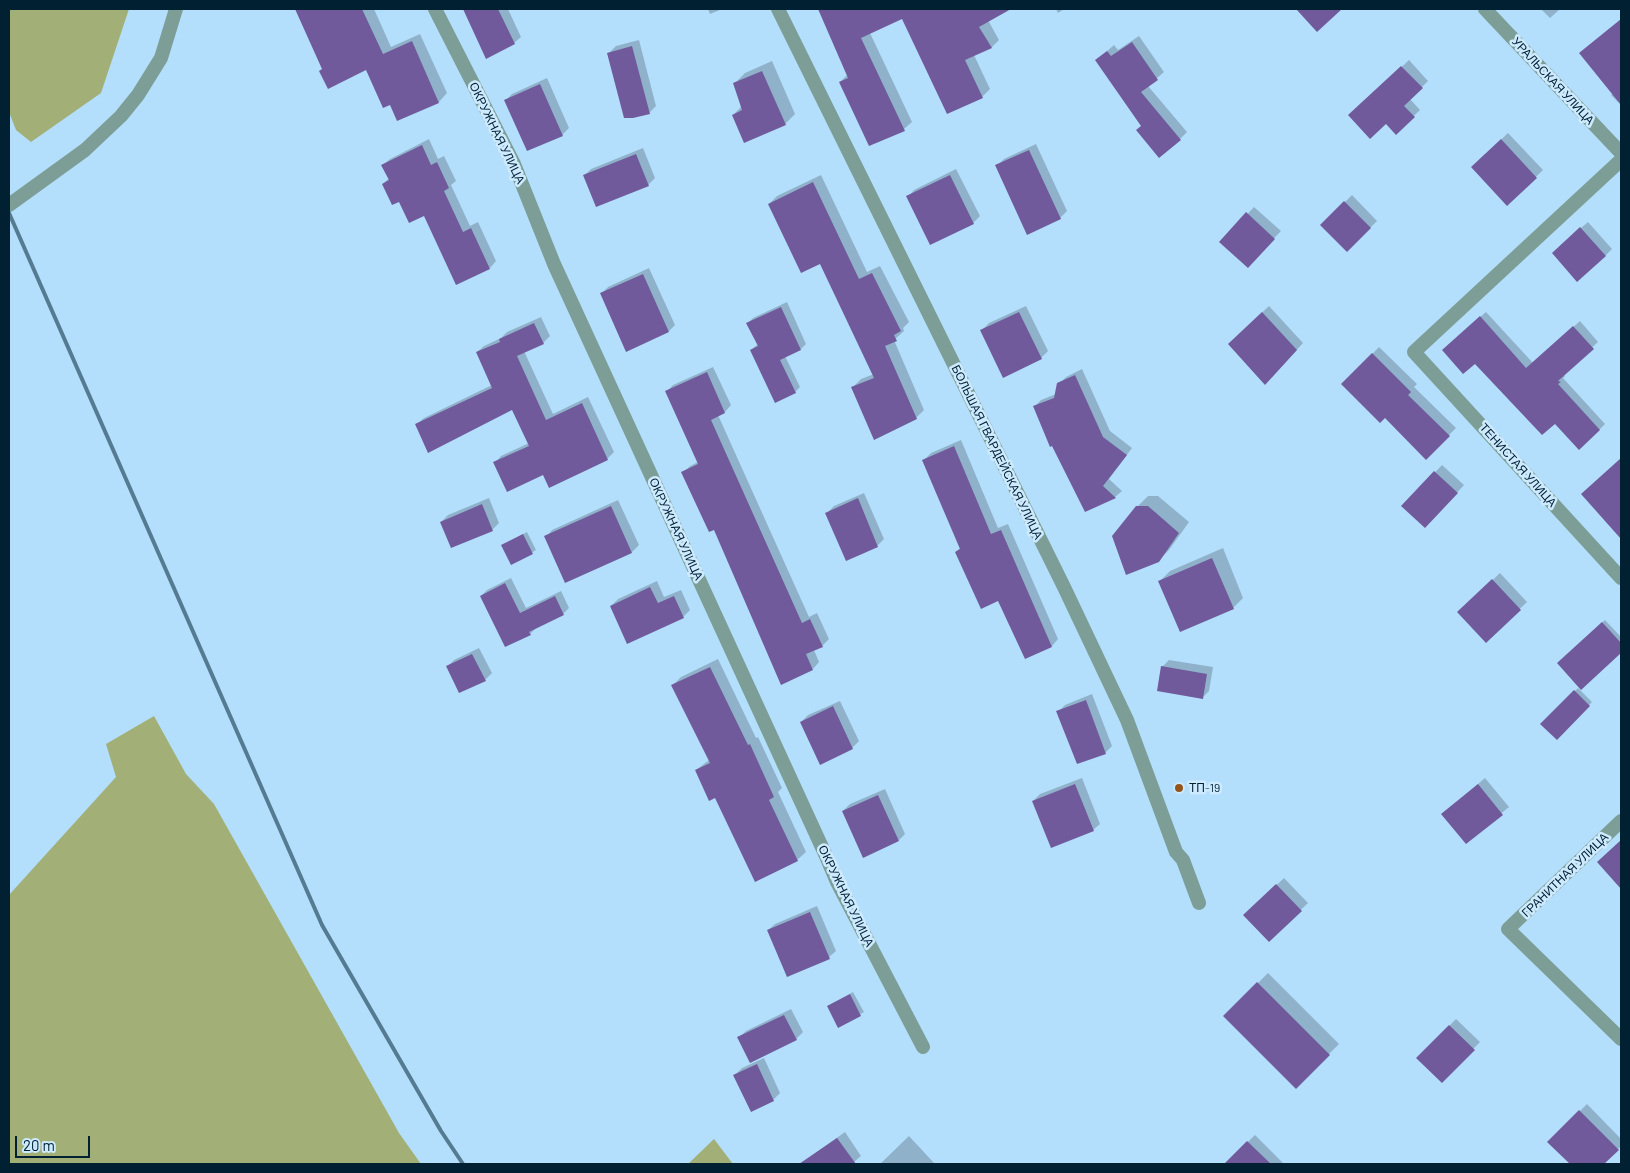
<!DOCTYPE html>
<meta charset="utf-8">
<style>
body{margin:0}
#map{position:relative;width:1630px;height:1173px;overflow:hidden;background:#b3dffd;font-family:Barlow,sans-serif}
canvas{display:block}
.frame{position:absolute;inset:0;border:10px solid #012133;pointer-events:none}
.scale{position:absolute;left:15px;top:1136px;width:75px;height:22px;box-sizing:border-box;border:2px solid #012133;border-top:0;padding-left:6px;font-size:15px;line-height:18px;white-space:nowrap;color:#012133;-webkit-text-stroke:4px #cdeafe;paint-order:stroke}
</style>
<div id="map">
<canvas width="1630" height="1173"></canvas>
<div class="frame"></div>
<div class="scale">20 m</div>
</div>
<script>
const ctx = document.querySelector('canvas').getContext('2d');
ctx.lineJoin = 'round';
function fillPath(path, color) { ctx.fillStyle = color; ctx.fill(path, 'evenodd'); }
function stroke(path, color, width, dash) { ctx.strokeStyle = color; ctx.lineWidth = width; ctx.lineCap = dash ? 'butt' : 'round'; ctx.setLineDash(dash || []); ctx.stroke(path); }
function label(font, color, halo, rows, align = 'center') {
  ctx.font = font + ' Barlow,sans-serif'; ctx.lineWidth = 5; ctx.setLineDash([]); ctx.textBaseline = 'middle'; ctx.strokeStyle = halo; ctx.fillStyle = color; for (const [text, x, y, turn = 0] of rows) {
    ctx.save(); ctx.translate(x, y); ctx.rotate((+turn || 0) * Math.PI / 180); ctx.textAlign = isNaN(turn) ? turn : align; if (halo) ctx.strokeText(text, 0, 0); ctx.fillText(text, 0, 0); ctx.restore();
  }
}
fillPath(new Path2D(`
 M 9,9 L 129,9 L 101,93 L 31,142 L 16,130 L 9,112 Z
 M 154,716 L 186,774 L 214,804 L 399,1133 L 421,1164 L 9,1164 L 9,895 L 116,777 L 106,744 Z
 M 714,1139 L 733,1164 L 688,1164 Z`), '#a2af77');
fillPath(new Path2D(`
 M 296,9 L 374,9 L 391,47 L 420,34 L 447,93 L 439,102 L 398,119 L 391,103 L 366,68 L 323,69 Z
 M 464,9 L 508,9 L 521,37 L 514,43 L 487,57 Z
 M 708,9 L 722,9 L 710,14 Z
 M 819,9 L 1004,9 L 999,14 L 988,20 L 999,40 L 992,47 L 974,55 L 990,89 L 982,97 L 903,18 L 870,33 L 912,122 L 904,129 L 840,82 L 848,74 Z
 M 1056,9 L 1064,9 L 1058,13 Z
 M 1541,9 L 1560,9 L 1550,18 Z
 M 1621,20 L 1621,105 L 1611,95 L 1613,93 L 1585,49 Z
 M 1139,36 L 1164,72 L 1148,86 L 1187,132 L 1180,139 L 1142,126 L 1097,60 L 1114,45 L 1118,50 Z
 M 639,40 L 656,106 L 649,113 L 609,53 L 616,46 Z
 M 1409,60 L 1428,81 L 1410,99 L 1420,110 L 1396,133 L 1386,122 L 1357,109 Z
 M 772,61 L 795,114 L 785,124 L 733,115 L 742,106 L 735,83 L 745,73 Z
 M 547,78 L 569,128 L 562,135 L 506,100 L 512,94 Z
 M 1508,133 L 1543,170 L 1507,205 L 1473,167 Z
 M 429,139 L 438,159 L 444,156 L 456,181 L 451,185 L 470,226 L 478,222 L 496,261 L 490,268 L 424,214 L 400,200 L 383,184 L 389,178 L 383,165 L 390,159 Z
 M 1036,144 L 1067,211 L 1060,218 L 997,166 L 1004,159 Z
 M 643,148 L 655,178 L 648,185 L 584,176 L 591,169 Z
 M 956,169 L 980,216 L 973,223 L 908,197 L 914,190 Z
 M 821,175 L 867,272 L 880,266 L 909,322 L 903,328 L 904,331 L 894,340 L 924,410 L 916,418 L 853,387 L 861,379 L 874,374 L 821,262 L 769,204 L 777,196 Z
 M 1352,195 L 1377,221 L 1347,251 L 1322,225 Z
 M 1254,207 L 1281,231 L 1254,259 L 1221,242 Z
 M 1588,222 L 1612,249 L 1605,256 L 1560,246 Z
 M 649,268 L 675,325 L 669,331 L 601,294 L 608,287 Z
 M 787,302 L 806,344 L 801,349 L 785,356 L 800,387 L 795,392 L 751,350 L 758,344 L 748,323 L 753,318 Z
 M 1026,306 L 1048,351 L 1041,358 L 982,330 L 989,323 Z
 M 1269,306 L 1303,343 L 1272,377 L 1229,344 Z
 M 1486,312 L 1533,363 L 1580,321 L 1598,342 L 1563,374 L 1565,376 L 1563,378 L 1605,424 L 1599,430 L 1555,422 L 1449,345 Z
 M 541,317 L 550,336 L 543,343 L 524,351 L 553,414 L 588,397 L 614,452 L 607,459 L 544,474 L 495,463 L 501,456 L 529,443 L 512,409 L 417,424 L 424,418 L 492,385 L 477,352 L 484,346 L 501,338 L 507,332 Z
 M 1379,347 L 1417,384 L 1414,387 L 1456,428 L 1426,458 L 1385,417 L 1343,384 Z
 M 713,367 L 731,405 L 725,412 L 718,415 L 809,617 L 817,613 L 829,639 L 822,646 L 814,650 L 819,662 L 813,669 L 715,528 L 683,473 L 690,466 L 698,462 L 667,391 L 673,385 Z
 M 1082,369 L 1110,431 L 1132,448 L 1109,479 L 1122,491 L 1115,497 L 1086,510 L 1034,407 L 1041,400 L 1056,394 L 1059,384 L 1066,377 Z
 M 961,440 L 998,528 L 1008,524 L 1058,639 L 1052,646 L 1025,657 L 999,599 L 956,552 L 961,547 L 924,460 L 931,453 Z
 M 1619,461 L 1621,463 L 1621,524 L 1614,530 Z
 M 1442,465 L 1464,485 L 1432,520 L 1403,506 Z
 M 864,493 L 884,539 L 877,546 L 827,513 L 834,506 Z
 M 1148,496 L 1158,496 L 1189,522 L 1169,550 L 1158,561 L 1137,507 Z
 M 489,498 L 499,523 L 492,530 L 451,547 L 441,522 L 448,515 Z
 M 618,500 L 639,545 L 632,552 L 566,582 L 546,537 L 552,530 Z
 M 527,532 L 536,550 L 512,564 L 503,545 Z
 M 1223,548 L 1243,598 L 1233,608 L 1160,581 L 1170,571 Z
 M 1500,573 L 1527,602 L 1486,641 L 1459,612 Z
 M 511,578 L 526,608 L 561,591 L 569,608 L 563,614 L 536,628 L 530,634 L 481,596 L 487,590 Z
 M 657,581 L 664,597 L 681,590 L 690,610 L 683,617 L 611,606 L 618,599 Z
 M 1605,620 L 1621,637 L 1621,651 L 1581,688 L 1558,663 Z
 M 479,648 L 492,673 L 485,680 L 448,666 L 454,660 Z
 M 718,659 L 756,738 L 758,737 L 782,788 L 778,792 L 806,852 L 797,860 L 716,796 L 696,770 L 709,760 L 673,685 L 681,677 Z
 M 1169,660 L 1213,667 L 1209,691 L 1203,697 L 1162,667 Z
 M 1578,688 L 1592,702 L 1557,738 L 1542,724 Z
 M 1092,694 L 1112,746 L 1105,753 L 1058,712 L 1065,705 Z
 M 840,701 L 859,741 L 852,748 L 801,722 L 808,715 Z
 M 1082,778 L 1100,824 L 1093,830 L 1033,801 L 1040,794 Z
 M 1485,778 L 1509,807 L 1466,842 L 1443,814 Z
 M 885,789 L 905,834 L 899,840 L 843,811 L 850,804 Z
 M 1284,878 L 1308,903 L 1269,940 L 1245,915 Z
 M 817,906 L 836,951 L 829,957 L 768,930 L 775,924 Z
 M 1268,973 L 1339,1044 L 1296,1087 L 1225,1016 Z
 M 853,992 L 864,1012 L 838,1027 L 828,1006 Z
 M 791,1009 L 803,1032 L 796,1039 L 739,1038 L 746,1031 Z
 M 1456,1019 L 1480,1042 L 1442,1081 L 1418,1058 Z
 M 764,1058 L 780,1093 L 773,1100 L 751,1110 L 735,1075 L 742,1068 Z
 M 1587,1104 L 1621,1139 L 1621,1146 L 1603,1164 L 1571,1164 L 1549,1142 Z
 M 845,1132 L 861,1156 L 854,1162 L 851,1164 L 800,1164 Z
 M 1255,1135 L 1284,1164 L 1225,1164 Z
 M 909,1136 L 935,1164 L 880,1164 Z`), '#0003');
fillPath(new Path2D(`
 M 295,9 L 362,9 L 383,54 L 412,41 L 439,103 L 397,121 L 390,105 L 383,108 L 366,70 L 328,89 L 319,71 L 322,69 Z
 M 463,9 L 498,9 L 515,44 L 486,59 Z
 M 818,9 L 1011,9 L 979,27 L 992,48 L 965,60 L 983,98 L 947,114 L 902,19 L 861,38 L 905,131 L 869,146 L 839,82 L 848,78 Z
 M 1296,9 L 1342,9 L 1317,32 Z
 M 1621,19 L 1621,105 L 1579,53 Z
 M 1132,42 L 1158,80 L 1141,92 L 1181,140 L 1159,158 L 1136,130 L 1141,126 L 1095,60 L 1107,51 L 1111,56 Z
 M 632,46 L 650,114 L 633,118 L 624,118 L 607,53 Z
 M 1401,66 L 1423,88 L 1404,106 L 1415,117 L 1396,135 L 1386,124 L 1370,139 L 1348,115 Z
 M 762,71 L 786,125 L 744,143 L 732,115 L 742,110 L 733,83 Z
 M 540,84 L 563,136 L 527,151 L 504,100 Z
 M 1501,139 L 1537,178 L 1507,206 L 1471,167 Z
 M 422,145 L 431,165 L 437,162 L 449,188 L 444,191 L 463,232 L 471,228 L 490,269 L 456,285 L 424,216 L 409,223 L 399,202 L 392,205 L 382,184 L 389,180 L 381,165 Z
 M 1029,150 L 1061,219 L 1027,235 L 995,165 Z
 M 636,154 L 649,186 L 596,207 L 583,175 Z
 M 950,175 L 974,224 L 930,245 L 906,196 Z
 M 813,182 L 859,279 L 872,273 L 901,331 L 894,335 L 897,341 L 885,346 L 917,419 L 874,440 L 851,387 L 874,378 L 820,264 L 801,273 L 768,204 Z
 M 1344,201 L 1371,228 L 1347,252 L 1320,225 Z
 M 1246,212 L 1275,239 L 1248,268 L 1219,242 Z
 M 1580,227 L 1606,256 L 1577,282 L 1552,253 Z
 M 643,274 L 669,332 L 626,352 L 600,293 Z
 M 781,307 L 801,350 L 780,360 L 796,393 L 775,403 L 750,350 L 758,346 L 746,323 Z
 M 1019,312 L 1042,359 L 1003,378 L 980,330 Z
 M 1262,312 L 1297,350 L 1265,385 L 1228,344 Z
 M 1480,316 L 1526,368 L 1573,326 L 1594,349 L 1558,381 L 1561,382 L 1558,384 L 1600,430 L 1579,450 L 1555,424 L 1542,435 L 1475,364 L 1463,374 L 1442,350 Z
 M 534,323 L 544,344 L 517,356 L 546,420 L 582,403 L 608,460 L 549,488 L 543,475 L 507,492 L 493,462 L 529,446 L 512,410 L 428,453 L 415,424 L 492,388 L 476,352 L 500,342 L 499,339 Z
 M 1372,353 L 1411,392 L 1408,395 L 1450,436 L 1426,460 L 1385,418 L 1380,423 L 1341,384 Z
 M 707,372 L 725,413 L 711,420 L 802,623 L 810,619 L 823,647 L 806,654 L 813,670 L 781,685 L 714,530 L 709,532 L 681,472 L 698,464 L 665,391 Z
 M 1075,375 L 1103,437 L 1127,455 L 1103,486 L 1116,498 L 1085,512 L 1052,446 L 1050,447 L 1033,406 L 1054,398 L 1057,383 Z
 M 954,446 L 991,534 L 1001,530 L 1052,647 L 1025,659 L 998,601 L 981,609 L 955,552 L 960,549 L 922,460 Z
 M 1621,458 L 1621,539 L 1581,494 Z
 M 1434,471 L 1458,493 L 1425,528 L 1401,506 Z
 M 858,498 L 878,547 L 846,561 L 825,513 Z
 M 482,504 L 493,531 L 451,548 L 440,522 Z
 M 611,506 L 632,553 L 565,583 L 544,536 Z
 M 1136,506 L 1148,506 L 1179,533 L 1159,562 L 1126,575 L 1112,536 Z
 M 523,534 L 533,554 L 511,565 L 501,545 Z
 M 1212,558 L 1234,609 L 1180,632 L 1158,581 Z
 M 1492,579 L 1521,610 L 1486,643 L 1457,612 Z
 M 505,583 L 520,613 L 555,596 L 564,615 L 529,632 L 531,635 L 505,647 L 480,596 Z
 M 650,587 L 658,603 L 674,596 L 684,618 L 627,644 L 610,606 Z
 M 1602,622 L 1621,643 L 1621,653 L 1581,690 L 1557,663 Z
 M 472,654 L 486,681 L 459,693 L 446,666 Z
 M 1161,666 L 1207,674 L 1203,699 L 1157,691 Z
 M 710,667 L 748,745 L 750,744 L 774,797 L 769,800 L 798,861 L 755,882 L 715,798 L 709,801 L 695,770 L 710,763 L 671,685 Z
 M 1574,690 L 1590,706 L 1557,740 L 1540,724 Z
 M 1086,700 L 1106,754 L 1077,764 L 1056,711 Z
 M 833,706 L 853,749 L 820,765 L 800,722 Z
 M 1075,784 L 1094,831 L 1051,848 L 1032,801 Z
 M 1478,784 L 1503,815 L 1466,844 L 1441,814 Z
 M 878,795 L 899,841 L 863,858 L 842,811 Z
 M 1621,840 L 1621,889 L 1597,862 Z
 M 1276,884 L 1302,911 L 1269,942 L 1243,915 Z
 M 810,912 L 830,959 L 787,977 L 767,930 Z
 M 1257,982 L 1330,1055 L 1296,1089 L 1223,1016 Z
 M 850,994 L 861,1016 L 838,1028 L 827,1006 Z
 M 784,1015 L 797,1040 L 750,1063 L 737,1037 Z
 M 1449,1025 L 1475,1050 L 1442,1083 L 1416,1058 Z
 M 757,1064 L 774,1101 L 751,1112 L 733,1075 Z
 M 1579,1110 L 1619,1150 L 1604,1164 L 1570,1164 L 1547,1142 Z
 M 837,1138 L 856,1164 L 799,1164 Z
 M 1247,1141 L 1271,1164 L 1224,1164 Z`), '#705a9b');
stroke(new Path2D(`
 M 435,9 L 514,164 L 554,264 L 826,856 L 837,882 L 923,1047
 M 778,9 L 1064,587 L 1127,720 L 1176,852 L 1183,860 L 1199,903
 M 1485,9 L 1621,153
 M 1621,160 L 1414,352 L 1621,578
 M 9,205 L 85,150 L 121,116 L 138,95 L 161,58 L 176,9
 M 1621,821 L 1508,929 L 1621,1039`), '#7c9e96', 14);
stroke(new Path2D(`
 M 9,213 L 322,925 L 441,1131 L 463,1164`), '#557b92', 4);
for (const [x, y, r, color] of [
 [1179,788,5,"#94551c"]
]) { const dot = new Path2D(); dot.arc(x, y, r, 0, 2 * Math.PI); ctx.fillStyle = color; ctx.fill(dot); stroke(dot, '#cdeafe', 2); }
label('12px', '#012133', '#cdeafe', [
 ["УРАЛЬСКАЯ УЛИЦА",1553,81,47],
 ["ОКРУЖНАЯ УЛИЦА",497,133,64],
 ["БОЛЬШАЯ ГВАРДЕЙСКАЯ УЛИЦА",997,452,64],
 ["ТЕНИСТАЯ УЛИЦА",1518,465,48],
 ["ОКРУЖНАЯ УЛИЦА",676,529,65],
 ["ГРАНИТНАЯ УЛИЦА",1565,875,-44],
 ["ОКРУЖНАЯ УЛИЦА",846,896,64]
]);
label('12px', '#012133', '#cdeafe', [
 ["ТП-19",1189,788]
], 'left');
</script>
